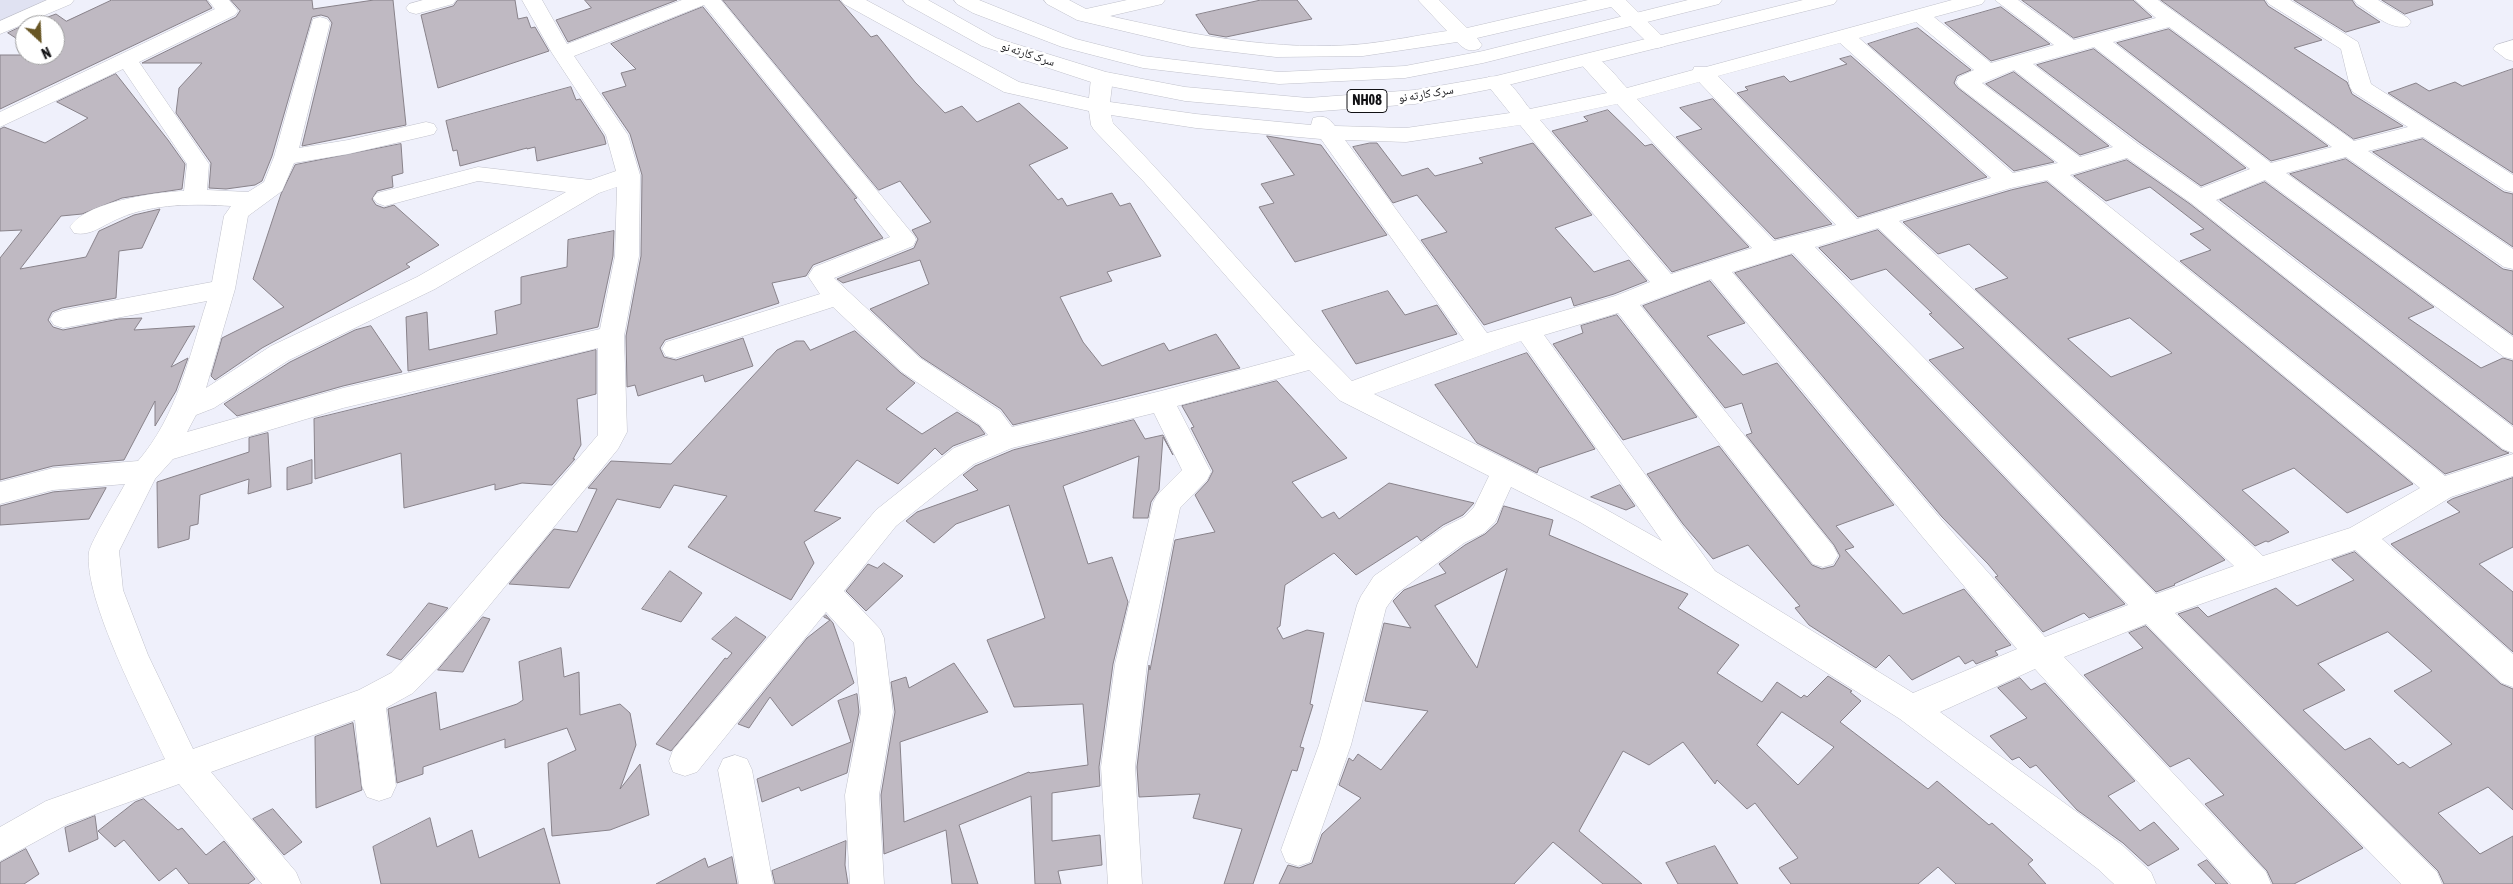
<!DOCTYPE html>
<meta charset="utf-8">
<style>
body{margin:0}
#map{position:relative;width:2513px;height:884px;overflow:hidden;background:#eff0fb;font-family:"Asap Condensed",sans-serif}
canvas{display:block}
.north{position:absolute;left:15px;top:15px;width:50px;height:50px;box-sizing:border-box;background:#fff;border:1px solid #a0a0a1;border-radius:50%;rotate:155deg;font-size:14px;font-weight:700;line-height:20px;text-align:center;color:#111114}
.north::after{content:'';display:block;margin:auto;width:18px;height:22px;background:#685624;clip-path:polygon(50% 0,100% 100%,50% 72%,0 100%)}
</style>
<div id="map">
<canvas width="2513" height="884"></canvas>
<div class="north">N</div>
</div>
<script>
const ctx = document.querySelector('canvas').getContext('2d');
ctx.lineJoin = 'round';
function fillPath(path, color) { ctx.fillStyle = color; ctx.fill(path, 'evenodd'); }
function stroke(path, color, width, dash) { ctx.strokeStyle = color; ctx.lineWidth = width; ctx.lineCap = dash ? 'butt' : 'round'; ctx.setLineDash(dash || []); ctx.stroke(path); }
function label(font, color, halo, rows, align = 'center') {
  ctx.font = font + ' "Asap Condensed","Noto Naskh Arabic",sans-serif'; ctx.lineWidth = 5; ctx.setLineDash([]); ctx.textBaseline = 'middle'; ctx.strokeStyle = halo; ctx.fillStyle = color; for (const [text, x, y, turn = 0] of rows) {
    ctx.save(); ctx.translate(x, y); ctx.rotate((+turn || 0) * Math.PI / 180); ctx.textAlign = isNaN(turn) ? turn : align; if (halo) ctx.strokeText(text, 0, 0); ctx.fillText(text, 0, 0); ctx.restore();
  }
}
fillPath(new Path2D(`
 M 0,0 L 56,0 L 0,25 Z`), '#e0e2f2');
const building = new Path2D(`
 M 112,0 L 206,0 L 212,8 L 0,109 L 0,55 L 55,55 L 55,25 L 26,25 L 56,14 L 66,21 Z
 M 231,0 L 312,0 L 313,9 L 374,0 L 393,0 L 406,125 L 302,146 L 332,23 L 328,17 L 321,15 L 312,17 L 272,156 L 262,181 L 255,185 L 226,189 L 209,188 L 211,163 L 176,113 L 179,88 L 202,63 L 142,63 L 236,17 L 240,11 Z
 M 458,0 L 515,0 L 518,19 L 527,17 L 531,28 L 535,27 L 549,51 L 438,88 L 421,15 L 453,6 Z
 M 585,0 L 677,0 L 568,42 L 556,20 L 591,8 Z
 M 723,0 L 839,0 L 871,37 L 877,35 L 915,82 L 945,113 L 962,106 L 977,122 L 1019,103 L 1068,148 L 1029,165 L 1058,200 L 1062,198 L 1067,206 L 1112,193 L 1120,206 L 1130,203 L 1161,256 L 1107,272 L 1112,281 L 1060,297 L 1083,342 L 1102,366 L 1164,343 L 1169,351 L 1216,334 L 1240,368 L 1013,425 L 1001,409 L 921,357 L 870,309 L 929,284 L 920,260 L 843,283 L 837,279 L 914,248 L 918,239 L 912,230 L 931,222 L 900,181 L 879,190 Z
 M 1261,0 L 1297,0 L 1312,19 L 1226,37 L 1209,34 L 1196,15 Z
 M 2022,0 L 2133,0 L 2152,17 L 2074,38 Z
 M 2161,0 L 2264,0 L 2268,6 L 2322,40 L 2294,48 L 2347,82 L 2352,94 L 2403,126 L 2354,139 Z
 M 2294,0 L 2352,0 L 2356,6 L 2380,22 L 2346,32 Z
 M 2382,0 L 2432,0 L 2433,5 L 2405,14 Z
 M 703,7 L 857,198 L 854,199 L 883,238 L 813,265 L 806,276 L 772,283 L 779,303 L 665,340 L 660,348 L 664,357 L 676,360 L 743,338 L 753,366 L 705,382 L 703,375 L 638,396 L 635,385 L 627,387 L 626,336 L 641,256 L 642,175 L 630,134 L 602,93 L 626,86 L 621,73 L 636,69 L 611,44 Z
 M 2001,7 L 2050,44 L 1991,61 L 1945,23 Z
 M 25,25 L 25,44 L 8,33 Z
 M 1918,28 L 1971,70 L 1957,76 L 1954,83 L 1958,88 L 2054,162 L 2014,171 L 1868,44 Z
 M 2169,29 L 2328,146 L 2271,161 L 2117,43 Z
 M 2094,49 L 2246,168 L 2201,186 L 2139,142 L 2037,65 Z
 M 1851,56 L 1987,177 L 1858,217 L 1737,93 L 1748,90 L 1745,87 L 1784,76 L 1790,82 L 1847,64 L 1840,59 Z
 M 2513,69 L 2513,173 L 2388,93 L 2416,83 L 2429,91 L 2455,82 L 2462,86 Z
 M 2014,72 L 2109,146 L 2080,155 L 1986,84 Z
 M 116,74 L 168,140 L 185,164 L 182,189 L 122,198 L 82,214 L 61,216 L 20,269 L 86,257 L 99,231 L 134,215 L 160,209 L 142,248 L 119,251 L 116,298 L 62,308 L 52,312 L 48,320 L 53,327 L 63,330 L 119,319 L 142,318 L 134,330 L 195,326 L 171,367 L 188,358 L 176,391 L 155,426 L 155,401 L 124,460 L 53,466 L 0,480 L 0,258 L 22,230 L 0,231 L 0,129 L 4,127 L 45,143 L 88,118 L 57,102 Z
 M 571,87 L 576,100 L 580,99 L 604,136 L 606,144 L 537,161 L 535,147 L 527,149 L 527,148 L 460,166 L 457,150 L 453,151 L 446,121 Z
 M 1713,99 L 1832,224 L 1775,239 L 1676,137 L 1702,129 L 1680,108 Z
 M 1608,110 L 1645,146 L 1652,144 L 1749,247 L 1672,272 L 1552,131 L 1588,121 L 1584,117 Z
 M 1267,136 L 1321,145 L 1387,235 L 1295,262 L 1259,207 L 1274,203 L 1261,184 L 1294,175 Z
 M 2423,139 L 2504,192 L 2513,194 L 2513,247 L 2373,152 Z
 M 1370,143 L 1377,143 L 1402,176 L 1428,168 L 1435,176 L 1483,163 L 1479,158 L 1533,143 L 1592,215 L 1555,228 L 1594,272 L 1629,260 L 1647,281 L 1614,294 L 1574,306 L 1571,297 L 1484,325 L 1421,240 L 1447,232 L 1417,195 L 1393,203 L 1353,147 Z
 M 401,144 L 403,173 L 392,176 L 393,187 L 377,191 L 372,199 L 376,205 L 384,208 L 394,205 L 439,245 L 406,264 L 410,267 L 262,348 L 215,380 L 211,376 L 222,338 L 284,307 L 253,279 L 281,194 L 295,165 Z
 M 2346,159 L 2503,269 L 2513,271 L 2513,335 L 2290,174 Z
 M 2127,160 L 2190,204 L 2502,450 L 2509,453 L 2445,474 L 2180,261 L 2211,250 L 2190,234 L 2204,229 L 2150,187 L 2106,201 L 2074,176 Z
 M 2047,182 L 2413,484 L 2347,513 L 2294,468 L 2242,490 L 2289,532 L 2268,542 L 2266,541 L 2255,546 L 1975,289 L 2008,278 L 1969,244 L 1938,254 L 1903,222 L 2011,190 ZM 2130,318 L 2172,353 L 2111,377 L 2068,339 Z
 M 2265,182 L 2434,307 L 2408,318 L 2481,368 L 2503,358 L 2513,361 L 2513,425 L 2220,200 Z
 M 1878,230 L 2225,560 L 2174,584 L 2175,585 L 2156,592 L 1929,360 L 1964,348 L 1929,314 L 1932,313 L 1886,269 L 1851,280 L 1819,248 Z
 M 614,231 L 613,256 L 598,327 L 408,371 L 406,317 L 427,312 L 429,350 L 497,334 L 495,311 L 521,304 L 521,277 L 567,267 L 568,240 Z
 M 1792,255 L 2125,604 L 2089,618 L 2084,613 L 2043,632 L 1995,577 L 1998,576 L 1988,564 L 1942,517 L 1735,273 Z
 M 1710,281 L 1745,323 L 1707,336 L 1743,375 L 1777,363 L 1894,505 L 1836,526 L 1854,547 L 1845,550 L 1903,614 L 1964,589 L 2011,645 L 1995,651 L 1998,655 L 1976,664 L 1973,660 L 1965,664 L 1959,656 L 1912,680 L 1889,655 L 1876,668 L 1809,625 L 1795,608 L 1800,606 L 1748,545 L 1713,559 L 1683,524 L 1647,474 L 1719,446 L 1812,565 L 1822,569 L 1834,566 L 1840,556 L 1834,545 L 1746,435 L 1752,433 L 1742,403 L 1725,408 L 1643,306 Z
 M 1388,291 L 1405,315 L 1437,305 L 1457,334 L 1356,364 L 1322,311 Z
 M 1617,315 L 1697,417 L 1623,440 L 1553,344 L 1583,333 L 1581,326 Z
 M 371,326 L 402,372 L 343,386 L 237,416 L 224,404 L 290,362 L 355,330 Z
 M 855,331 L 901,373 L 915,383 L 886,409 L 922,434 L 957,412 L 979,426 L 985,434 L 953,446 L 942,455 L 935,448 L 898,484 L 857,460 L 814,511 L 841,518 L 804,542 L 814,563 L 791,600 L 688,547 L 727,496 L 674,485 L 660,508 L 617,499 L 569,588 L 509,584 L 554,529 L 577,532 L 597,489 L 588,488 L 611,461 L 671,464 L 777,350 L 796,341 L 804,341 L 810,350 Z
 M 596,350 L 596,394 L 577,399 L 581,445 L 573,459 L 575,459 L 552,485 L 522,483 L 495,490 L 495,484 L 404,508 L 401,453 L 315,479 L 314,419 Z
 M 1527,353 L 1595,449 L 1539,468 L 1537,473 L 1477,443 L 1435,385 Z
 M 1277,381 L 1347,458 L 1292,482 L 1322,518 L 1334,512 L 1339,519 L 1389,483 L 1474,503 L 1463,515 L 1443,525 L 1421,541 L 1417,536 L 1356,575 L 1334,553 L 1285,585 L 1280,626 L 1277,628 L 1283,639 L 1307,630 L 1324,633 L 1310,704 L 1313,705 L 1300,747 L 1304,748 L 1297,771 L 1292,770 L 1253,884 L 1224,884 L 1242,829 L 1193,818 L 1200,794 L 1139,797 L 1137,767 L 1149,665 L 1150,670 L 1175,540 L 1215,532 L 1195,495 L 1208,481 L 1213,471 L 1191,428 L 1194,427 L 1182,406 Z
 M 1134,420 L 1145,439 L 1163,435 L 1173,455 L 1163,437 L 1159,490 L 1151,502 L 1148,518 L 1133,518 L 1139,456 L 1063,486 L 1088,564 L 1112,557 L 1128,602 L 1113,664 L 1099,767 L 1100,786 L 1052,793 L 1052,841 L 1100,835 L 1102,865 L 1058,871 L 1061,884 L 1035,884 L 1031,796 L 959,825 L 978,884 L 952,884 L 946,830 L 884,854 L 881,795 L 895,712 L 891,682 L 906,677 L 909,688 L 954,663 L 988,712 L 900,742 L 904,822 L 1029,772 L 1030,773 L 1088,765 L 1083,704 L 1014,707 L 987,640 L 1045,618 L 1009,505 L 956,524 L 934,543 L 906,521 L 917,512 L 978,490 L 963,475 L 975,466 L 1013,450 Z
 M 268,433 L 271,487 L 248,494 L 249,479 L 200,495 L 198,524 L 190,526 L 189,539 L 158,548 L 157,482 L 249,452 L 249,438 Z
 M 312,460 L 312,483 L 287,490 L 287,468 Z
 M 2513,478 L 2513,547 L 2479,564 L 2513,592 L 2513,652 L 2391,544 L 2460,512 L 2447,502 L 2452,499 Z
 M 1620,485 L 1635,506 L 1626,510 L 1591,497 Z
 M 106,488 L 89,519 L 0,525 L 0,506 L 53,492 Z
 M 1504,506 L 1553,520 L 1549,535 L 1688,594 L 1678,608 L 1739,645 L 1717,673 L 1762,702 L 1777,682 L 1801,698 L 1804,695 L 1807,697 L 1828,676 L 1852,691 L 1850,692 L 1861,701 L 1840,722 L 1928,789 L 1937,781 L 1989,825 L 1992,823 L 2033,860 L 2028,864 L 2046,884 L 1956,884 L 1938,867 L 1918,884 L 1791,884 L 1779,868 L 1798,858 L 1755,803 L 1747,809 L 1717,780 L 1715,784 L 1683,742 L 1649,765 L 1623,751 L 1579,831 L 1642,884 L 1603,884 L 1553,842 L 1514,884 L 1279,884 L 1288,865 L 1299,868 L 1312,863 L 1322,834 L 1361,798 L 1339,785 L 1349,758 L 1353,761 L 1358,754 L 1381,770 L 1428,711 L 1365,701 L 1384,623 L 1411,628 L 1393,601 L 1404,590 L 1446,573 L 1439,564 L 1465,545 L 1485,534 L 1497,523 ZM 1507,569 L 1477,668 L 1435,606 ZM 1782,712 L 1834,747 L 1798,785 L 1757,745 Z
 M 2355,552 L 2501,684 L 2513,689 L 2513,810 L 2488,787 L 2438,813 L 2480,854 L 2513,836 L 2513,884 L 2444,884 L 2438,871 L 2178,614 L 2198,607 L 2208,617 L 2276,588 L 2297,606 L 2354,580 L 2332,560 ZM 2388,632 L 2432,671 L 2394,691 L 2452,744 L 2410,768 L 2403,762 L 2398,765 L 2370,738 L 2345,750 L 2303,710 L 2345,690 L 2318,664 Z
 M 884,563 L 903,576 L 866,611 L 846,591 L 868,564 L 877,568 Z
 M 670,571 L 702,593 L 681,622 L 642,609 Z
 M 429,603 L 448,608 L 401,660 L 387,655 Z
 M 826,615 L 833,623 L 854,683 L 792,726 L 770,697 L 749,728 L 738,724 L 807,638 L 830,620 L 824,617 Z
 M 483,617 L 490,619 L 463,672 L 438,670 Z
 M 736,617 L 766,637 L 671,751 L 656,744 L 725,658 L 727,659 L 732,653 L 712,639 Z
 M 2146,626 L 2363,848 L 2294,884 L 2273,884 L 2267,871 L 2205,804 L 2224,795 L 2189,758 L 2170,767 L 2084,675 L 2143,648 L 2129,633 Z
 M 561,648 L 564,677 L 579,672 L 580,715 L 620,704 L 630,713 L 636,745 L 620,789 L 640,764 L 649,815 L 610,830 L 552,836 L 548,763 L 576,750 L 567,728 L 505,748 L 505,739 L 423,767 L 423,774 L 397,783 L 388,709 L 436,692 L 440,730 L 517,704 L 523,700 L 519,662 Z
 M 2020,678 L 2031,690 L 2045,683 L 2135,781 L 2108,796 L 2140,831 L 2154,822 L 2179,849 L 2148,866 L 2123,843 L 2077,810 L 2036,765 L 2030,768 L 2019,757 L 2012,760 L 1990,736 L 2027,718 L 1998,688 Z
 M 857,694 L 859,712 L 847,773 L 801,791 L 799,787 L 762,802 L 757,779 L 851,742 L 838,701 Z
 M 353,723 L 362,790 L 316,808 L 315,737 Z
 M 144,799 L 178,830 L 182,828 L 206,855 L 224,841 L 255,879 L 248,884 L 189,884 L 176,868 L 159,881 L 124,840 L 115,847 L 98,831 L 135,802 Z
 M 273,809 L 302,842 L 284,855 L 253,819 Z
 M 95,816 L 98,839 L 69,852 L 65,828 Z
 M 430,818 L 437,847 L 472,830 L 479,858 L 544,828 L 560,884 L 381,884 L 373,847 Z
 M 846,841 L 845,865 L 848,884 L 775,884 L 772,871 Z
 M 1715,846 L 1738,884 L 1678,884 L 1666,863 Z
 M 26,849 L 39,874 L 24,884 L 0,884 L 0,863 Z
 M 732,857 L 737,884 L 656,884 L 705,858 L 708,867 Z
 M 2207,860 L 2228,884 L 2216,884 L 2198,865 Z`);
fillPath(building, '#bfb9c2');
stroke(building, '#88828a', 1);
const minor = new Path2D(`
 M 47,0 L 74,0 L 71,4 L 0,34 L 0,21 Z
 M 208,0 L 229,0 L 238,11 L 235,15 L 139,62 L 209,164 L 207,190 L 248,192 L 264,182 L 274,157 L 313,19 L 320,17 L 327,19 L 330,23 L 299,148 L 348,140 L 426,122 L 434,124 L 437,129 L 434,134 L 426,136 L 348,154 L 294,163 L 282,191 L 248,216 L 235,289 L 206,388 L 271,346 L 417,277 L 566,192 L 478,181 L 385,206 L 377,203 L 373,198 L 377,193 L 478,167 L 590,180 L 616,171 L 606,135 L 552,53 L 522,0 L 542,0 L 567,44 L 682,0 L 721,0 L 915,237 L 916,240 L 913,246 L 834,278 L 920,358 L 1000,411 L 1012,427 L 1161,391 L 1295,355 L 1144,182 L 1094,130 L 1091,125 L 1089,111 L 1004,92 L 844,4 L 841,0 L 866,0 L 1019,82 L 1089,98 L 1091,78 L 1094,73 L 1102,72 L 1110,73 L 1113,78 L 1110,102 L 1196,114 L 1311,125 L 1313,118 C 1324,115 1328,117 1335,126 L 1406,128 L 1510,113 L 1485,82 L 1488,77 C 1508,73 1519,96 1530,109 L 1607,93 L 1577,60 L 1581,56 C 1600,51 1614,75 1627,88 L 1693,70 L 1694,67 L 1706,67 L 1952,0 L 1985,0 L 1982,4 L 1934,17 L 1991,63 L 2054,45 L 1995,0 L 2018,0 L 2074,40 L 2156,18 L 2135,0 L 2158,0 L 2354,141 L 2408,127 L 2353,92 L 2350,87 L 2341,49 L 2269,4 L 2266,0 L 2290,0 L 2358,42 L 2371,84 L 2513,175 L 2513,192 L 2505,190 L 2423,137 L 2368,151 L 2513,249 L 2513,269 L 2504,267 L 2346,157 L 2286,173 L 2513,337 L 2513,359 L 2504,357 L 2265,180 L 2216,200 L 2513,427 L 2513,453 L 2503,449 L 2191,203 L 2127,158 L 2070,175 L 2445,476 L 2513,454 L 2513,476 L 2451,497 L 2382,539 L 2513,654 L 2513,687 L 2502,683 L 2355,550 L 2175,613 L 2437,872 L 2442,884 L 2401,884 L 2146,624 L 2064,657 L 2266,872 L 2271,884 L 2231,884 L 2035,669 L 1940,712 L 2122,845 L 2151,872 L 2156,884 L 2114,884 L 2098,869 L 1900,719 L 1694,589 L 1578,521 L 1511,487 L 1495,522 L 1484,533 L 1464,543 L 1396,594 L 1386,608 L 1351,745 L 1310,862 L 1298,866 L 1286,862 L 1281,850 L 1319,745 L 1357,605 L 1361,596 L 1374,576 L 1444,527 L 1464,517 L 1474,507 L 1489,476 L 1339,400 L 1309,370 L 1177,406 L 1211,472 L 1207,480 L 1180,508 L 1147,664 L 1135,767 L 1142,884 L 1108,884 L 1101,767 L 1115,664 L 1153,503 L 1157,495 L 1182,470 L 1154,413 L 1012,448 L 974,464 L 896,526 L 844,591 L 880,629 L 884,638 L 893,712 L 879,795 L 884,884 L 850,884 L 845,795 L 861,712 L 854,643 L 826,612 L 697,772 L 685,776 L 673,772 L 669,761 L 673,750 L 876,510 L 954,448 L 988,435 L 980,425 L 902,372 L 833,307 L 675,358 L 666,356 L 662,349 L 666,342 L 820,294 L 808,276 L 814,267 L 890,237 L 704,5 L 574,56 L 628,135 L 640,175 L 639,256 L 624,336 L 627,432 L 618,449 L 443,662 L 413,693 L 386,708 L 396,786 L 391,797 L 379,801 L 367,797 L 362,786 L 355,720 L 211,772 L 296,872 L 301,884 L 262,884 L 179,784 L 68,824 L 0,861 L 0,827 L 46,801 L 165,759 C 144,713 83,599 89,552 C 91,541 118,497 125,484 L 53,490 L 0,504 L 0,482 L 53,468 L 138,461 C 177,416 189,357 207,301 L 63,328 L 54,325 L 50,319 L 54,313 L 63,310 L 212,282 L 224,216 L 231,206 C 195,204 154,203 120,218 C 104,224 91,237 74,233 L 70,227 C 85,202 156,192 184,191 L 187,164 L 123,69 L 0,127 L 0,112 L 215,9 ZM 1916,22 L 1974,70 L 1959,77 L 1956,82 L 1959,87 L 2058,163 L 2013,173 L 1859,38 ZM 2169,27 L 2332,147 L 2271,163 L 2113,42 ZM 1840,43 L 1991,178 L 1857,219 L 1718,76 ZM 2094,47 L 2250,169 L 2201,188 L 2138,144 L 2033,64 ZM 2014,70 L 2113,147 L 2080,157 L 1982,83 ZM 1699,82 L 1836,225 L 1774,241 L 1637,99 ZM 1617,104 L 1752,248 L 1671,274 L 1540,120 ZM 1111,115 L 1196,128 L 1321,139 L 1464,340 L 1352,381 C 1269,299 1195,207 1113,123 ZM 1520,125 L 1650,282 L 1615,296 L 1487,333 L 1345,140 L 1406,142 ZM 2047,180 L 2420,488 L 2350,528 L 2263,556 L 1899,221 L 2011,188 ZM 617,187 L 615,256 L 600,329 L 343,388 L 187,432 L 196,415 L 214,408 L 289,360 L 435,289 L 599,193 ZM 1878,228 L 2234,566 L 2156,594 L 1815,247 ZM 1793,253 L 2128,605 L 2045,637 L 1941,519 L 1732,272 ZM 1711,279 L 1921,535 L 2017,649 L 1913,693 L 1715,571 L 1544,335 L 1618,313 L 1813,564 L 1823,567 L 1833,564 L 1838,555 L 1833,546 L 1640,305 ZM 1521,341 L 1662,541 L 1598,505 L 1374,394 ZM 598,348 L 598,435 L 421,642 L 391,673 L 359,690 L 193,749 L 148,655 L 123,590 L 119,551 L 155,479 L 173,459 L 343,408 Z
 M 423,0 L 456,0 L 453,4 L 416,14 L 409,12 L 406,8 L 409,4 Z
 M 1044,0 L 1069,0 L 1086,9 L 1127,0 L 1165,0 L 1162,4 L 1110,16 C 1193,35 1278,52 1364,44 C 1392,41 1419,35 1447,31 L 1418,0 L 1439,0 L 1467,28 L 1588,0 L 1626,0 L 1668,42 L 1665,46 L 1658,48 L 1651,46 L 1611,7 L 1477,38 L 1482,45 L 1479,49 C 1469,52 1465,50 1457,42 L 1363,56 L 1276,57 L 1191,47 L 1077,20 L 1047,4 Z
 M 2354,0 L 2378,0 L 2408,18 L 2411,22 L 2408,26 C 2391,31 2372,13 2357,4 Z
 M 2513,40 L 2513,61 L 2506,59 L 2493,49 L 2496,45 Z
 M 735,755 L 747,759 L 752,770 L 773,884 L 739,884 L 718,770 L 723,759 Z`);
const highway = new Path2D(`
 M 903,0 L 928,0 L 996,38 L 1106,72 L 1185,87 L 1308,98 L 1415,90 L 1496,76 L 1803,0 L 1837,0 L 1834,4 L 1496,88 L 1415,104 L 1308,112 L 1185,101 L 1094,83 L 982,46 L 906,4 Z
 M 954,0 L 979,0 L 1076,39 L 1143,56 L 1279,72 L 1405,66 L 1483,51 L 1688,0 L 1722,0 L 1719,4 L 1483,63 L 1405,78 L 1279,84 L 1143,68 L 1062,47 L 973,13 L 957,4 Z`);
stroke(minor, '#c0c1cb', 1);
stroke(highway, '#c0c1cb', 1);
fillPath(minor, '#fff');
fillPath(highway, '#fff');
label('12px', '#111114', '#fff', [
 ["سرک کارته نو",1028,54,18],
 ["سرک کارته نو",1426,94,-9]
]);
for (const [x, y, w] of [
 [1367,101,40]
]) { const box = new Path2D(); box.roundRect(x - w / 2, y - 11.5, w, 23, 4); ctx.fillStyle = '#fff'; ctx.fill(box); stroke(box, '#111114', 1); }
label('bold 14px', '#111114', null, [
 ["NH08",1367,101]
]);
</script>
